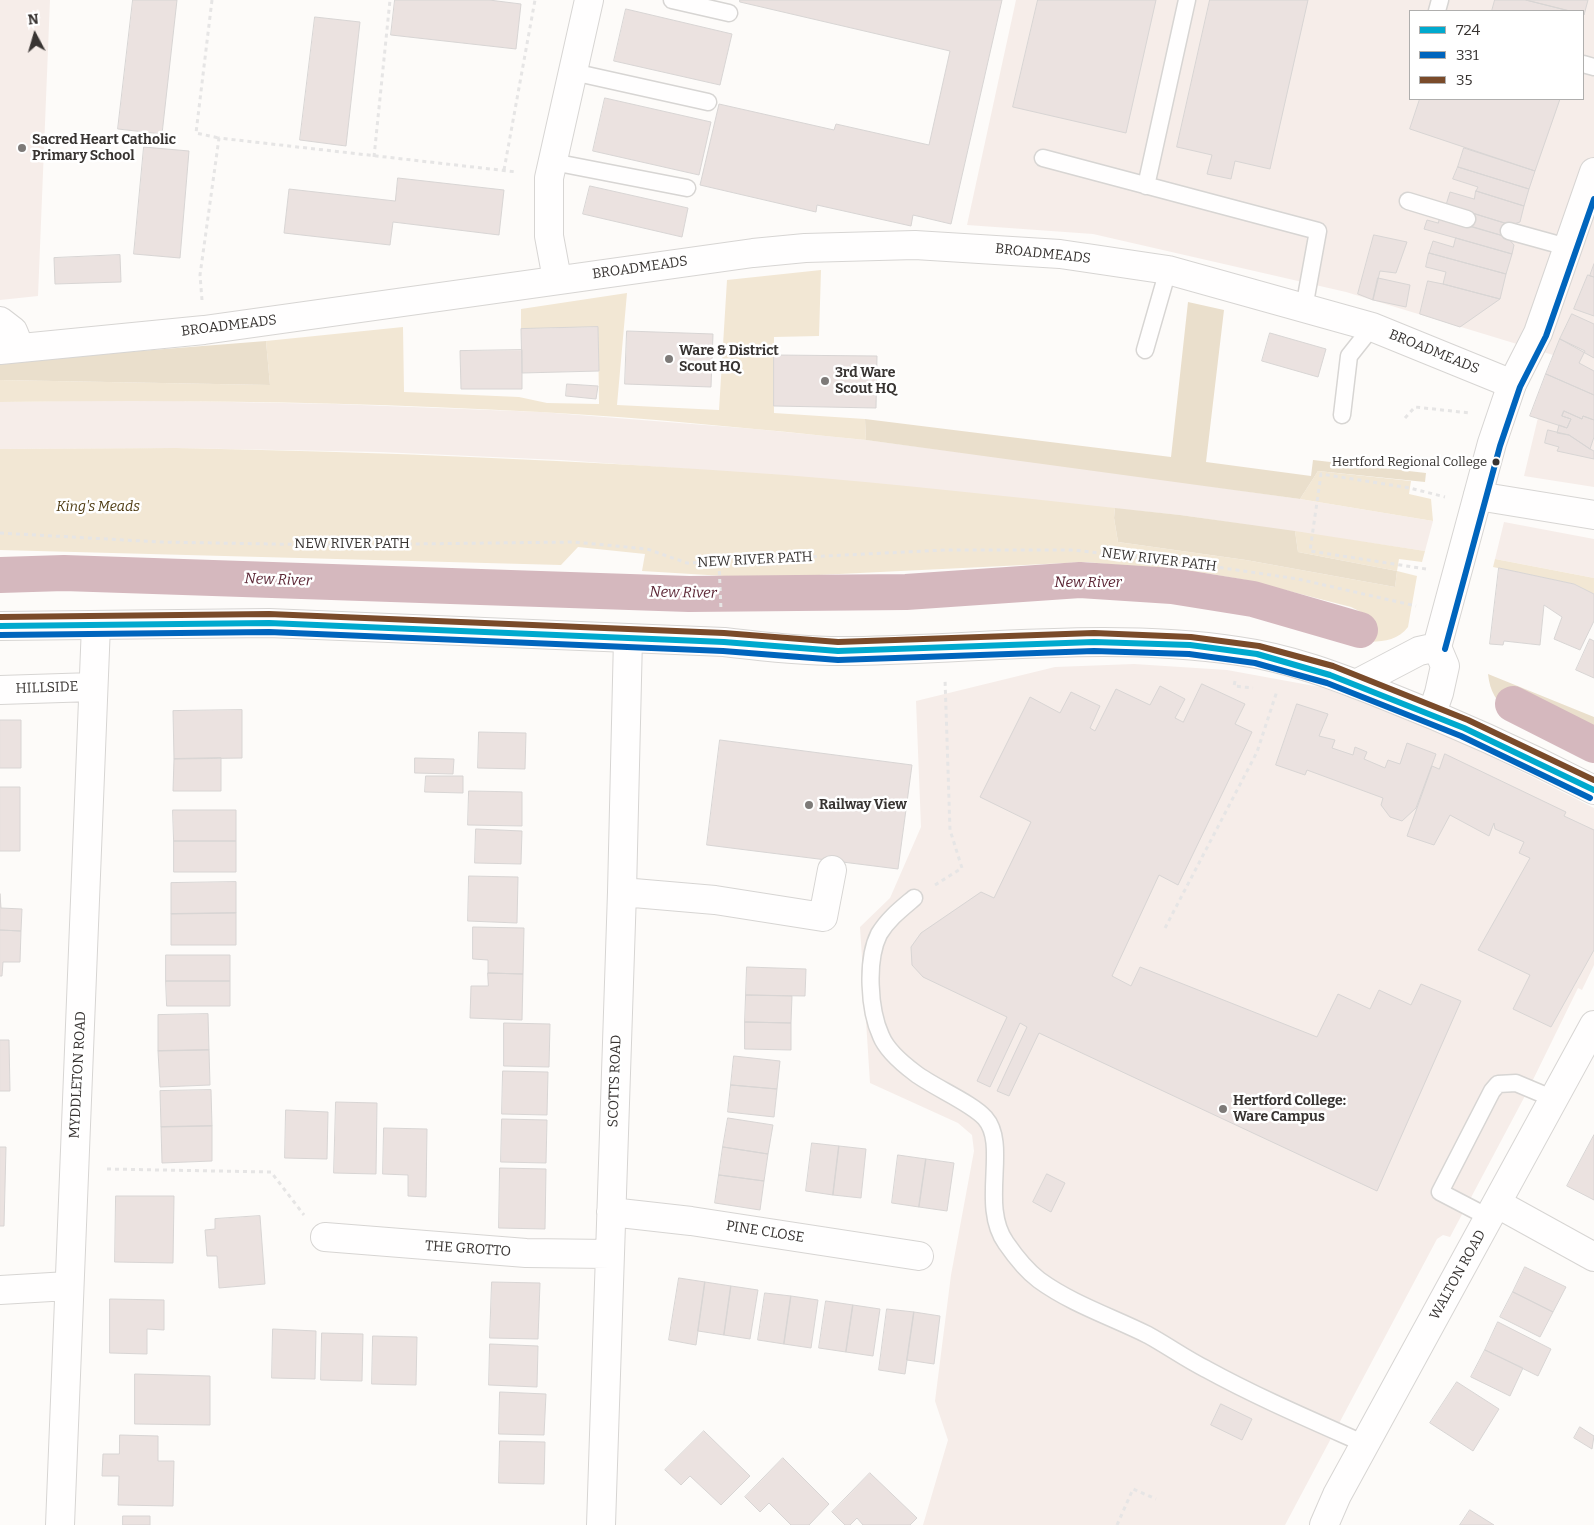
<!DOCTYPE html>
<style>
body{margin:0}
#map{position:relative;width:1594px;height:1525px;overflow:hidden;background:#fdfbf9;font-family:Bitter,serif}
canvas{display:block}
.legend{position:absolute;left:1409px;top:10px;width:175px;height:90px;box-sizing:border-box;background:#fff;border:1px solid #afaead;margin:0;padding:6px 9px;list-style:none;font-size:15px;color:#383432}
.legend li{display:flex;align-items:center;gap:10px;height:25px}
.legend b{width:25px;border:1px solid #afaead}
.north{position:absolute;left:10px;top:10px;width:50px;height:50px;-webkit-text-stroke:4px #fff;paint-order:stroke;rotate:354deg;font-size:14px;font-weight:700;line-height:20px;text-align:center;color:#383432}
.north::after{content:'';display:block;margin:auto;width:18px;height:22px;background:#383432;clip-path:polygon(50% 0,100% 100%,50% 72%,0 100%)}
</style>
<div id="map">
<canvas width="1594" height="1525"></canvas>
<ul class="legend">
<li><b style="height:6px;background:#00a9ce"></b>724</li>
<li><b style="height:6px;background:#0065bd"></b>331</li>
<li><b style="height:6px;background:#7a4b2a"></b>35</li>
</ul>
<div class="north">N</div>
</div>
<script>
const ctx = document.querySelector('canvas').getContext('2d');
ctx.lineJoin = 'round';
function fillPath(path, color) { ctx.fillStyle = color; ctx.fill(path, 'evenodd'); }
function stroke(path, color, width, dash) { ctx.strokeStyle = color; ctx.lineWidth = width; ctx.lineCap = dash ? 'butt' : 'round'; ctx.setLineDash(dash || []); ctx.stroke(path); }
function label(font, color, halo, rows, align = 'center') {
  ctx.font = font + ' Bitter,serif'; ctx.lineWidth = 5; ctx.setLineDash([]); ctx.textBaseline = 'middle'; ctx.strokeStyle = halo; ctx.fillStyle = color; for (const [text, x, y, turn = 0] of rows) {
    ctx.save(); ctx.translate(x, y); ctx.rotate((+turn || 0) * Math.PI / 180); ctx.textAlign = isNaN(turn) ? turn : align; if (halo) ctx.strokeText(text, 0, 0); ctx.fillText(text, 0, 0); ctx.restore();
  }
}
fillPath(new Path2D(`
 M 0,0 L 50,0 L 38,296 L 0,300 Z
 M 1016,0 L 1594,0 L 1594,487 L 1524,476 L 1553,355 L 1346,292 L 1093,234 L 967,225 ZM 1410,11 L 1583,11 L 1583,99 L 1410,99 Z
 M 126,400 L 335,404 L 541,412 L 755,429 L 866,440 L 1082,468 L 1300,499 L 1433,521 L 1425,551 L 1180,515 L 787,476 L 561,460 L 380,452 L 176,448 L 0,449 L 0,402 Z
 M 1504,522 L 1594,539 L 1594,578 L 1495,559 Z
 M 1134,664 L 1227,670 L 1320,687 L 1426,724 L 1594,808 L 1594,965 L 1582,990 L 1578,988 L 1526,1094 L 1450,1237 L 1443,1235 L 1437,1239 L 1285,1525 L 923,1525 L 948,1440 L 935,1401 L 951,1275 L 974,1151 L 972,1135 L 958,1123 L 870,1083 L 860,927 L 890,898 L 921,827 L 916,701 L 1055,667 Z`), '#f6ede9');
fillPath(new Path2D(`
 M 821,270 L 819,336 L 774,337 L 774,413 L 865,419 L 866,440 C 758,429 649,418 540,412 C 360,402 180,399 0,402 L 0,380 L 270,385 L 266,341 L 403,327 L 404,392 L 519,397 L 547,403 L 599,404 L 598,327 L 521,329 L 521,309 L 627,293 L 617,405 L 719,410 L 727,280 Z
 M 176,448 C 379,452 582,460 785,475 C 896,484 1005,496 1115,508 L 1114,518 L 1118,542 L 1246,560 L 1395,587 L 1397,571 L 1298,552 L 1295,531 L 1425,551 L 1422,562 L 1399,559 L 1397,571 L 1417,576 L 1408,627 C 1395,644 1374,642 1355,641 L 1367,615 L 1351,607 L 1246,580 L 1204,573 L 1086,562 L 757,578 L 642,571 L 645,554 L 578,547 L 561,565 L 0,550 L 0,449 Z
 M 1318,471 L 1411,481 L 1409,494 L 1431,499 L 1433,521 L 1300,499 Z
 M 1495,559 L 1594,578 L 1594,594 L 1574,584 L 1493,567 Z`), '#f2e7d4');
fillPath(new Path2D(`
 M 1188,302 L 1224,310 L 1206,462 L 1311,476 L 1313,460 L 1426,473 L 1425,482 L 1318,471 L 1300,499 L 866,440 L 865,419 L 1171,457 Z
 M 266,341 L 270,385 L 0,380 L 0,362 Z
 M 1115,508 L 1180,515 L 1295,531 L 1298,552 L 1397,571 L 1395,587 L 1246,560 L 1118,542 L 1114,518 Z
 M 1488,674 L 1594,717 L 1594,733 L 1517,696 L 1510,713 C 1496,701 1490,692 1488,674 Z`), '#eadfcc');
stroke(new Path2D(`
 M 0,575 L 64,573 L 689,594 L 906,592 L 1080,580 L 1172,586 L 1253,599 L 1360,630
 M 1513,704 L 1594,745`), '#d5b8be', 36);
const building = new Path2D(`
 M 133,0 L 177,0 L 162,134 L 118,129 Z
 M 395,0 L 489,0 L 521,4 L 516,49 L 391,35 Z
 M 740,0 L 1002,0 L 951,224 L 913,215 L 911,226 L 817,205 L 816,212 L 700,185 L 719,104 L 834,130 L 836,124 L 929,145 L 950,51 L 740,2 Z
 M 1038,0 L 1156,0 L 1126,133 L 1013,107 Z
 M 1210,0 L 1308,0 L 1270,169 L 1235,161 L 1231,179 L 1207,174 L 1212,155 L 1177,147 Z
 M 1495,0 L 1526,0 L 1570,11 L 1492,11 Z
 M 1526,0 L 1588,0 L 1584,15 L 1583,11 L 1570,11 Z
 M 626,9 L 732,34 L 720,85 L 614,61 Z
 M 315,17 L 360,22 L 346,146 L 300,140 Z
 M 605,98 L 711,122 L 699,175 L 593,151 Z
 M 1420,99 L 1560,99 L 1535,171 L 1410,129 Z
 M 144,147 L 189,151 L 180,258 L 134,254 Z
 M 1464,148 L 1535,171 L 1529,189 L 1458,167 Z
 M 1458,167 L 1529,189 L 1524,206 L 1476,191 L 1478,187 L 1453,179 Z
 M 398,178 L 504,190 L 499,235 L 393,222 L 390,245 L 284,233 L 289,189 L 395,201 Z
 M 590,186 L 688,208 L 682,237 L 583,214 Z
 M 1476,191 L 1524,206 L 1520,222 L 1511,225 L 1446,205 L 1450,192 L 1474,199 Z
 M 1469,212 L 1511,225 L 1507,237 L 1465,225 Z
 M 1440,217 L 1507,237 L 1514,245 L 1512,254 L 1424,229 L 1427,220 L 1438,223 Z
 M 1374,235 L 1407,242 L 1396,273 L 1380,271 L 1373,300 L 1358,294 Z
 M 1456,238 L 1512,254 L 1506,274 L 1429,253 L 1433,241 L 1453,247 Z
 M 1429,253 L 1506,274 L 1500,299 L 1443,284 L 1446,272 L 1426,267 Z
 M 120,255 L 121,282 L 55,284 L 54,258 Z
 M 1594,264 L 1594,277 L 1590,276 Z
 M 1588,275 L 1594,277 L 1594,316 L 1574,309 Z
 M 1378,278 L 1410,285 L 1406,307 L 1373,300 Z
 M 1428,281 L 1443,284 L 1500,299 L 1460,327 L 1420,314 Z
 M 1572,314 L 1594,324 L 1594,358 L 1560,339 Z
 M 598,327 L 599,371 L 522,373 L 521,329 Z
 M 627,331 L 713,334 L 711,387 L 625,384 Z
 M 1270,333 L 1326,349 L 1318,377 L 1262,361 Z
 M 1560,339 L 1585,351 L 1579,363 L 1594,371 L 1594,395 L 1546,374 Z
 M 522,350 L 522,389 L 461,389 L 460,351 Z
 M 774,355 L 877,356 L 876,408 L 774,406 Z
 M 1546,374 L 1594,395 L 1594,420 L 1583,416 L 1582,419 L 1564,411 L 1562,416 L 1571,419 L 1567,428 L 1530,416 Z
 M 567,384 L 598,386 L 596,399 L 566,396 Z
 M 1564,411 L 1582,419 L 1583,416 L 1594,420 L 1594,437 L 1590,449 L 1569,435 L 1557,433 L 1559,425 L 1567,428 L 1571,419 L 1562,416 Z
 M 1548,430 L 1569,435 L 1590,449 L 1594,451 L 1594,459 L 1557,451 L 1559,447 L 1545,443 Z
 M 1499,568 L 1574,584 L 1594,594 L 1594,621 L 1580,650 L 1554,639 L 1562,617 L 1544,605 L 1540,645 L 1504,641 L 1503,645 L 1490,644 Z
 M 1590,639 L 1594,641 L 1594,678 L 1576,670 Z
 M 1202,684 L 1245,704 L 1235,724 L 1252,732 L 1178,885 L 1159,875 L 1112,976 L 1131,986 L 1140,967 L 1317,1037 L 1338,994 L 1370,1009 L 1379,990 L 1411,1005 L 1421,984 L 1461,1001 L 1377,1191 L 1039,1033 L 1009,1096 L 997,1091 L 1027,1027 L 1020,1023 L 990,1087 L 977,1081 L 1007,1017 L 923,977 L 912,965 L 911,947 L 921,933 L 981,892 L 994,898 L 1031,822 L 980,797 L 1030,697 L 1060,713 L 1071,692 L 1100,706 L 1090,728 L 1095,731 L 1116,689 L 1150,705 L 1160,686 L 1185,699 L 1175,718 L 1183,722 Z
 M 1297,704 L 1328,714 L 1319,736 L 1335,740 L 1332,748 L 1353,755 L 1355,747 L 1367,752 L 1364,759 L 1385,768 L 1388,760 L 1400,764 L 1407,743 L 1436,754 L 1416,808 L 1402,821 L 1390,817 L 1381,805 L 1383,798 L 1307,770 L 1305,775 L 1276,765 Z
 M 242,710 L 242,758 L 174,759 L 173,711 Z
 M 0,720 L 21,720 L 21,768 L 0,768 Z
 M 479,732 L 526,733 L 525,769 L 478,768 Z
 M 720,740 L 912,765 L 898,869 L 707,845 Z
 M 1445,754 L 1566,812 L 1564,816 L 1594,830 L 1594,950 L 1551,1027 L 1513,1009 L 1530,975 L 1478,950 L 1530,858 L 1519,853 L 1524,842 L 1495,829 L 1494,823 L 1489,836 L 1450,815 L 1434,845 L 1407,836 L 1432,766 L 1439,769 Z
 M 221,758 L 221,791 L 173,791 L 174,759 Z
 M 415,758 L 454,759 L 453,774 L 415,773 Z
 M 426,776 L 463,776 L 463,793 L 425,792 Z
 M 0,787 L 20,787 L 20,851 L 0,851 Z
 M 469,791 L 522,792 L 522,826 L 468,825 Z
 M 173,810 L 236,810 L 236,841 L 174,841 Z
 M 476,829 L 522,831 L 521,864 L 475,863 Z
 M 174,841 L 236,841 L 236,872 L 174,872 Z
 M 469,876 L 518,877 L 517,923 L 468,921 Z
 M 236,882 L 236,913 L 171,914 L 171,883 Z
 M 0,894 L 1,908 L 22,909 L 21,931 L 0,930 Z
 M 236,913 L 236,945 L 171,945 L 171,914 Z
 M 473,927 L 524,928 L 523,974 L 488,973 L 488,960 L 473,959 Z
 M 0,930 L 21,931 L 20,962 L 3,962 L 2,976 L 0,976 Z
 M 166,955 L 230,955 L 230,981 L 166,981 Z
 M 747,967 L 806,969 L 805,996 L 746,995 Z
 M 488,973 L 523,974 L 522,1020 L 470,1018 L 471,986 L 488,986 Z
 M 166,981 L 230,981 L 230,1006 L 167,1006 Z
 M 746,995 L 792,996 L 791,1023 L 745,1022 Z
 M 208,1014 L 209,1050 L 158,1051 L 158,1015 Z
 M 745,1022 L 791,1023 L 791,1050 L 745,1049 Z
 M 504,1023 L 550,1024 L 549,1067 L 504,1066 Z
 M 0,1040 L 9,1040 L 10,1091 L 0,1091 Z
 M 209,1050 L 210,1085 L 160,1087 L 158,1051 Z
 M 734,1056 L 780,1061 L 777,1089 L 731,1085 Z
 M 503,1071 L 548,1072 L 547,1115 L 502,1114 Z
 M 731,1085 L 777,1089 L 774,1117 L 728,1112 Z
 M 211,1090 L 212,1126 L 161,1127 L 160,1091 Z
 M 336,1102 L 377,1103 L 376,1174 L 334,1173 Z
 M 286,1110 L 328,1112 L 327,1159 L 285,1158 Z
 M 728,1118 L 773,1125 L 768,1154 L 723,1147 Z
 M 502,1119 L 547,1120 L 546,1163 L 501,1162 Z
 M 212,1126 L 212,1161 L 162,1163 L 161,1127 Z
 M 384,1128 L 427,1129 L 426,1197 L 408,1196 L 408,1175 L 383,1174 Z
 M 1594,1135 L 1594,1200 L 1567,1186 Z
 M 812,1143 L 839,1146 L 833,1195 L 806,1191 Z
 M 839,1146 L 866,1149 L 861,1198 L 833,1195 Z
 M 0,1147 L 6,1147 L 4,1226 L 0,1226 Z
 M 723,1147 L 768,1154 L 764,1181 L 719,1175 Z
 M 898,1155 L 926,1159 L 919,1207 L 892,1203 Z
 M 926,1159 L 954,1163 L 947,1211 L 919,1207 Z
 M 500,1168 L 546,1169 L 545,1229 L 499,1228 Z
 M 1047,1174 L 1065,1183 L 1051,1212 L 1033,1202 Z
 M 719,1175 L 764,1181 L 760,1210 L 715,1203 Z
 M 116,1196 L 174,1196 L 173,1263 L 115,1262 Z
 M 260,1216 L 265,1284 L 219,1288 L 217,1256 L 207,1256 L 205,1230 L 215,1229 L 215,1219 Z
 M 1525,1267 L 1566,1287 L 1553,1312 L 1513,1292 Z
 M 679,1278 L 705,1282 L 696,1345 L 669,1340 Z
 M 492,1282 L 540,1283 L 538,1339 L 490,1338 Z
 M 705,1282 L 731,1286 L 724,1335 L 698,1331 Z
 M 731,1286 L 758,1290 L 750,1339 L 724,1335 Z
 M 1513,1292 L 1553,1312 L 1540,1337 L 1500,1317 Z
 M 765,1293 L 791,1296 L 784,1344 L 758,1340 Z
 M 791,1296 L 818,1300 L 811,1348 L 784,1344 Z
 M 110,1299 L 164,1300 L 164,1330 L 147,1329 L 147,1354 L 110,1353 Z
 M 826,1301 L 853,1305 L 846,1352 L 819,1348 Z
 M 853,1305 L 880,1309 L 873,1356 L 846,1352 Z
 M 887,1309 L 914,1312 L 905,1374 L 879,1370 Z
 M 914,1312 L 940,1316 L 934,1364 L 907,1360 Z
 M 1498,1322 L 1551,1349 L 1538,1376 L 1485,1350 Z
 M 273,1329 L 316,1331 L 315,1379 L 272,1378 Z
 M 322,1333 L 363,1334 L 362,1381 L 321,1380 Z
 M 373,1336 L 417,1337 L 416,1385 L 372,1384 Z
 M 490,1344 L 538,1346 L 537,1387 L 489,1385 Z
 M 1485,1350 L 1523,1368 L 1510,1396 L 1471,1377 Z
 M 135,1374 L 210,1376 L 210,1425 L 135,1424 Z
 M 1457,1382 L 1499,1409 L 1473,1451 L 1430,1423 Z
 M 500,1392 L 546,1394 L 544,1435 L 499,1434 Z
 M 1221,1404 L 1252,1419 L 1242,1440 L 1211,1425 Z
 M 1580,1427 L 1594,1436 L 1592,1449 L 1574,1438 Z
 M 704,1431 L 750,1476 L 721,1505 L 690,1476 L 681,1485 L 665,1470 Z
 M 120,1435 L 158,1436 L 158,1461 L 174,1461 L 173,1506 L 118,1505 L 119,1476 L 102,1476 L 103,1454 L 119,1454 Z
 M 500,1441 L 545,1442 L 544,1484 L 499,1483 Z
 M 783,1458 L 829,1504 L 809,1525 L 791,1525 L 769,1503 L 760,1512 L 745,1497 Z
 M 870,1473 L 917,1518 L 910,1525 L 863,1525 L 857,1518 L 850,1525 L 845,1525 L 832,1512 Z
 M 1470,1510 L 1494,1525 L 1460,1525 Z
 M 123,1516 L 150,1516 L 150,1525 L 123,1525 Z`);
fillPath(building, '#ebe2e0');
stroke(building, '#d8d5d4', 1);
const lane = new Path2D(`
 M 672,0 L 729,13
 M 1437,11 L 1440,0
 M 1583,64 L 1594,67
 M 573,72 L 708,102
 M 1043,158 L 1318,231 L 1304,308
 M 553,162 L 687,188
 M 1146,186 L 1187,0
 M 1408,201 L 1467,219
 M 1509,231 L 1567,247
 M 1145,350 L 1168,270
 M 1342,415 L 1349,356 L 1372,327
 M 914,898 C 901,909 888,919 879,934 C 866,960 869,1010 881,1036 C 887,1051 903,1064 915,1073 C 933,1087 972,1103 985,1118 C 1009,1145 979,1205 1006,1243 C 1015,1256 1027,1271 1039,1280 C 1072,1304 1112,1317 1148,1335 C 1168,1346 1186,1359 1206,1369 C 1257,1397 1311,1420 1365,1444
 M 1490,1218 L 1440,1192 L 1492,1091 L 1498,1084 L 1516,1083 L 1554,1099`);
const street = new Path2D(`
 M 557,279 L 549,236 L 549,178 L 589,0
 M 0,321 L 13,331 L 20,348
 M 0,350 L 204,330 L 753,253 L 805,248 L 915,245 L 1060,254 L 1168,270 L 1372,327 L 1512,384
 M 1478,496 L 1594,515
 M 0,690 L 93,687
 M 622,892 L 715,900 L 823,917 L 832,870
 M 1498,1204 L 1594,1257
 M 611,1212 L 691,1221 L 919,1256
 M 325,1237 L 526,1253 L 610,1254
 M 0,1290 L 68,1286
 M 60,1525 L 96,625
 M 601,1525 L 622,892 L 628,638
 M 1324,1525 L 1337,1495 L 1594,1025`);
const secondary = new Path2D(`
 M 1356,684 L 1419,651 L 1437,647
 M 1432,713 L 1439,693 L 1445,666 L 1437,647 L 1492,443 L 1512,384 L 1538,333 L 1594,172`);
const primary = new Path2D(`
 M 0,626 L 269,623 L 724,642 C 767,647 811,652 854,651 C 982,649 1110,632 1238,651 C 1289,658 1336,676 1384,695 C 1456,723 1526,755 1594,790`);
stroke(lane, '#d7d5d3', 19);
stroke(street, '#d7d5d3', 30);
stroke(secondary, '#d7d5d3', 30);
stroke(primary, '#d7d5d3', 30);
stroke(new Path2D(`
 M 212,0 L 196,133 L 219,138
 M 374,157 L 390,0
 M 504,170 L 535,0
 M 202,300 L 200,275 L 219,138 L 517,172
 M 1405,418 L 1415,407 L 1470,413
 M 0,533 L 160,542 L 329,545 L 574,542 L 647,549 L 687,563 L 945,550 L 1073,550 L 1189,563 L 1298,579 L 1416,606
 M 719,563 L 721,610
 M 1426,569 L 1310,551 L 1321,474 L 1410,488 L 1445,497
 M 1235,681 L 1234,686 L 1253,688
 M 935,885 L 962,868 L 950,830 L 945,679
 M 1165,928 L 1257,752 L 1277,691
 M 107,1169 L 271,1172 L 304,1215
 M 1117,1525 L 1133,1489 L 1156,1499`), '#e6e5e5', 3, [4, 4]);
stroke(lane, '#fffefe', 16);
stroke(street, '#fffefe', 28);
stroke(secondary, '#fffefe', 28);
stroke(primary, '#fffefe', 28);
stroke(new Path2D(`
 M 0,626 L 269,623 L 724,642 L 838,651 L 1094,642 L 1190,645 L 1257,654 L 1330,675 L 1464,728 L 1594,790`), '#00a9ce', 6);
stroke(new Path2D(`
 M 0,635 L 269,632 L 723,651 L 838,660 L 1094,651 L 1189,654 L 1255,663 L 1327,683 L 1461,736 L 1590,798
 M 1445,649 L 1500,446 L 1520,387 L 1546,336 L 1594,199`), '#0065bd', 6);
stroke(new Path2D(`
 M 0,617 L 269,614 L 724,633 L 838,642 L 1094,633 L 1191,637 L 1259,646 L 1333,666 L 1468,720 L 1594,780`), '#7a4b2a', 6);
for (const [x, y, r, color] of [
 [22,148,5,"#7d7a78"],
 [669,359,5,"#7d7a78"],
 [825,381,5,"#7d7a78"],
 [1496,462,4.5,"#383432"],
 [809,805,5,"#7d7a78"],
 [1223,1109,5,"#7d7a78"]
]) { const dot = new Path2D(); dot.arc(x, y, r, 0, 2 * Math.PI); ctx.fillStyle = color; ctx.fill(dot); stroke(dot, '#fff', 2); }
label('13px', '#383432', '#fff', [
 ["Hertford Regional College",1487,462]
], 'right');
label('bold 14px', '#383432', '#fff', [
 ["Sacred Heart Catholic",32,140],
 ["Primary School",32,156],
 ["Ware & District",679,351],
 ["Scout HQ",679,367],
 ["3rd Ware",835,373],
 ["Scout HQ",835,389],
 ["Railway View",819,805],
 ["Hertford College:",1233,1101],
 ["Ware Campus",1233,1117]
], 'left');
label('14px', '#383432', '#fff', [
 ["BROADMEADS",1043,254,6],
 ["BROADMEADS",640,268,-8],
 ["BROADMEADS",229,326,-7],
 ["BROADMEADS",1434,352,22],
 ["NEW RIVER PATH",352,544],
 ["NEW RIVER PATH",755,560,-3],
 ["NEW RIVER PATH",1159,560,7],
 ["HILLSIDE",47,688,-2],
 ["MYDDLETON ROAD",78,1075,-87],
 ["SCOTTS ROAD",615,1081,-88],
 ["PINE CLOSE",765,1232,9],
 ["THE GROTTO",468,1249,4],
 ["WALTON ROAD",1458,1275,-61]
]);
label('italic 14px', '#4f3c13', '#fff', [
 ["King's Meads",98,507]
]);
label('italic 15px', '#5d2837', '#fff', [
 ["New River",278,580,2],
 ["New River",1088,583],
 ["New River",683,593,1]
]);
</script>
